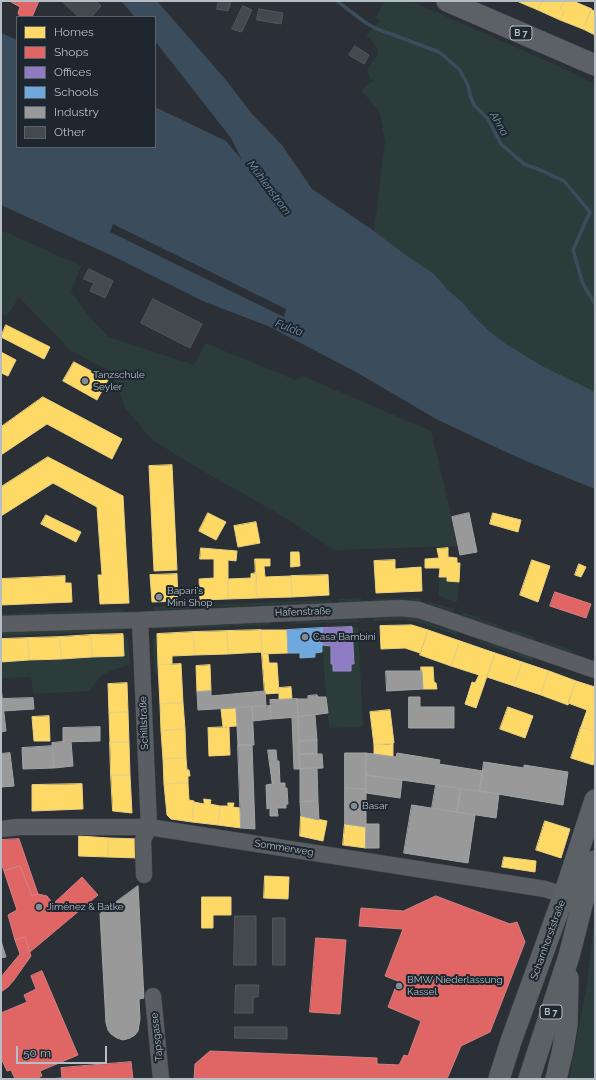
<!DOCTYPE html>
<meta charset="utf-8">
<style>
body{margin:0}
#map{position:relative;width:596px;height:1080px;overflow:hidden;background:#2a3035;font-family:Raleway,sans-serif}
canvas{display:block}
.frame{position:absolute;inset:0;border:2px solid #b5bdc5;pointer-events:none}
.legend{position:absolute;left:16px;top:16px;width:140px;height:132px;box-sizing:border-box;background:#1e272f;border:1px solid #5a636b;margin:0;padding:5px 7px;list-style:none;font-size:12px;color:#b5bdc5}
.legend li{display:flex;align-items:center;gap:8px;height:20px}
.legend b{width:20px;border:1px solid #5a636b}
.scale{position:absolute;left:16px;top:1046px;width:91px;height:18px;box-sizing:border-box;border:2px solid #b5bdc5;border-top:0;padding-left:5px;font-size:12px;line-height:14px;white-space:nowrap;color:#b5bdc5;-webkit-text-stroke:3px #1e272f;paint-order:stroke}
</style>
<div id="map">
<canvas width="596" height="1080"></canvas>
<div class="frame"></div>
<ul class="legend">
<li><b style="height:11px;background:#ffd966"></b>Homes</li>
<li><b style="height:11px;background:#e06666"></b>Shops</li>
<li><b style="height:11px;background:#8e7cc3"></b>Offices</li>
<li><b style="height:11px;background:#6fa8dc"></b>Schools</li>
<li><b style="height:11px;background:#999"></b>Industry</li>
<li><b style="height:11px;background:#44494d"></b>Other</li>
</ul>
<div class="scale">50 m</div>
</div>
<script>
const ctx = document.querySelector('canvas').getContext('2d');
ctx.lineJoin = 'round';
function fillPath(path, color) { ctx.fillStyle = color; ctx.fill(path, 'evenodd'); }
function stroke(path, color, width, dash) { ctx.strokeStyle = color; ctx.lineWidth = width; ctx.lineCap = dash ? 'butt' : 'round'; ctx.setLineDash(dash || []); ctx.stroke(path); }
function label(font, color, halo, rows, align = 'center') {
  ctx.font = font + ' Raleway,sans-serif'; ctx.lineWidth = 4; ctx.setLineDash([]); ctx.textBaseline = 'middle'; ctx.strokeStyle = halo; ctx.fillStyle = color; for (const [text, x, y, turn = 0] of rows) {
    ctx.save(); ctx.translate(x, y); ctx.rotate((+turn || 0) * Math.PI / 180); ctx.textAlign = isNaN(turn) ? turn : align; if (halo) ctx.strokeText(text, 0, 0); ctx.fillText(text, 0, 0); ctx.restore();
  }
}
fillPath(new Path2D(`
 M 384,1 L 411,1 L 569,71 L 595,84 L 595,396 L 554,375 L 506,344 L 489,331 L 474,316 L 463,303 L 449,291 L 434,274 L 407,256 L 374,231 L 385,142 L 380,112 L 361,90 L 374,80 L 370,79 L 367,69 L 378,54 L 377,48 L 366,35 L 380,21 L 376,18 Z
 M 1,230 L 81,266 L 71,292 L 89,316 L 109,337 L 194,365 L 206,343 L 295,380 L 303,376 L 431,431 L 452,517 L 458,546 L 334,550 L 286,518 L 196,467 L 152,440 L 126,409 L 112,372 L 71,351 L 19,297 L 7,316 L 1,313 Z
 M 439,577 L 447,577 L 447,581 L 459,582 L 457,602 L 439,596 Z
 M 361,598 L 361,601 L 359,605 L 341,605 L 339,603 L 339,599 Z
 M 413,598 L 421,599 L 421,602 L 418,604 L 415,604 L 413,600 L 401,599 L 399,603 L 396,603 L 394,600 L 382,600 L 380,604 L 373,604 L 371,601 L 373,599 Z
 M 331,600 L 332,602 L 329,606 L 321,606 L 318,603 L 307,603 L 306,606 L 302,607 L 299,603 L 288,604 L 287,607 L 283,608 L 281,604 L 270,605 L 268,608 L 265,608 L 262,605 L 241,606 L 239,610 L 235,610 L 233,606 L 211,607 L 209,611 L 206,611 L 204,609 L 204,607 L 205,605 Z
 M 428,601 L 454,609 L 454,612 L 433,605 L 430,608 L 428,607 Z
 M 190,605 L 190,609 L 188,612 L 183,611 L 182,609 L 168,609 L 164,613 L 153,613 L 153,607 Z
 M 124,609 L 124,615 L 92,613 L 30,616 L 1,621 L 1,614 Z
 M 463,612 L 504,627 L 503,629 L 462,615 Z
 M 396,614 L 427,618 L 428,623 L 458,632 L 457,635 L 414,621 L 404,620 L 374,621 L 373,618 L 393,617 Z
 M 304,618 L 307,621 L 359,619 L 359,622 L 295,624 L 295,621 Z
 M 265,620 L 270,620 L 270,625 L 235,626 L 235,624 L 262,623 Z
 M 153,623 L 170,626 L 229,625 L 229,627 L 153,629 Z
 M 352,627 L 358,627 L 363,727 L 329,728 L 322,645 L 331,646 L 331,664 L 353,664 Z
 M 128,628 L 123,631 L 1,636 L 1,630 L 25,629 L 27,632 Z
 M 513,630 L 535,637 L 534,640 L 531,643 L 529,642 L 528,637 L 519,635 L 516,637 L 513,636 L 512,632 Z
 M 123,634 L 128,639 L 130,665 L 115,669 L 102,675 L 89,691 L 33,694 L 31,677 L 1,678 L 1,662 L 124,656 Z
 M 157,634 L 158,675 L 155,676 L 153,640 Z
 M 480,640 L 520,654 L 522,651 L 532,654 L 533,658 L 532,661 L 479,642 Z
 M 544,641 L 574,651 L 573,652 L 571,653 L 555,647 L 550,649 L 544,647 L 543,643 Z
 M 595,922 L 595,1079 L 569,1079 L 587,984 L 593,931 Z`), '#2b3c3b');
fillPath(new Path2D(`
 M 121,1 L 157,1 L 226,80 L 252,114 L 282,145 L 312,189 L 374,231 L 407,256 L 434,274 L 449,291 L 463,303 L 474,316 L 489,331 L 506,344 L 542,366 L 595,392 L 595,489 L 519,458 L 436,419 L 356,372 L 268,326 L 205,302 L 117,258 L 1,205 L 1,33 L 17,40 L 17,147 L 155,147 L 155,107 L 226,141 L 242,160 L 231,138 L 155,41 L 155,17 L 135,17 ZM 113,224 L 286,309 L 284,317 L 110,232 Z`), '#3b4d5c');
const homes = new Path2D(`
 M 519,1 L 542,1 L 538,10 L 519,2 Z
 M 542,1 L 564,1 L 560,9 L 564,11 L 560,20 L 538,10 Z
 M 564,1 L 573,1 L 592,9 L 583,29 L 560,20 L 564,11 L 560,9 Z
 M 591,10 L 595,11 L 595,35 L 583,29 Z
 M 6,325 L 50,347 L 44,359 L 1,337 Z
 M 1,352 L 16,360 L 8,376 L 1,373 Z
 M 74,362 L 108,380 L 97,400 L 63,381 Z
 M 43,397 L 122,439 L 112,459 L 47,424 L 1,455 L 1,427 Z
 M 48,457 L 123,496 L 129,603 L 100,604 L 98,575 L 102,575 L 97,507 L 53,483 L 1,516 L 1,487 Z
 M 172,465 L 177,570 L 154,571 L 149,466 Z
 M 208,513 L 226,522 L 216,540 L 199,531 Z
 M 493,513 L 521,520 L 518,532 L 490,524 Z
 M 46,515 L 81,532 L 76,542 L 41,524 Z
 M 256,522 L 260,543 L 238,547 L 234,526 Z
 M 201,548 L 237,551 L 236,561 L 228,560 L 228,599 L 200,600 L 199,579 L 214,578 L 214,559 L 200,559 Z
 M 448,548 L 448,557 L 457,558 L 457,563 L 460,563 L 459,582 L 447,581 L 447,577 L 439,577 L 440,568 L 425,568 L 425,559 L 439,558 L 437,549 Z
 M 291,552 L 299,552 L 300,566 L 291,567 Z
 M 255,559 L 270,559 L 270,566 L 264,566 L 265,577 L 291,576 L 292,597 L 257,598 Z
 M 395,560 L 395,569 L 421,567 L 422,591 L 376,593 L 374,561 Z
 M 532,560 L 550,566 L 538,602 L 520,595 Z
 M 579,564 L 586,567 L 581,577 L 575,575 Z
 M 256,573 L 257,598 L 228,599 L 228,579 L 251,578 L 251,574 Z
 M 177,574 L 178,601 L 152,602 L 150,575 Z
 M 328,575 L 329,595 L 292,597 L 291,576 Z
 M 65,576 L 65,583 L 71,583 L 72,602 L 1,605 L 1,579 Z
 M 412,625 L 428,630 L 420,653 L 405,648 L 381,649 L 380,626 Z
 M 261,630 L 262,652 L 228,654 L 227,631 Z
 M 261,630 L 287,630 L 288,653 L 262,654 Z
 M 428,630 L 460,641 L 451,666 L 420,655 Z
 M 227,631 L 228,654 L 195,655 L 193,632 Z
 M 193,632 L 195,655 L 172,656 L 172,664 L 158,665 L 157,634 Z
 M 123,634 L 124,656 L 92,657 L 91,635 Z
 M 91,635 L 92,657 L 61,659 L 60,637 Z
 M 60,637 L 61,659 L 29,660 L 28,638 Z
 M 28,638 L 29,660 L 1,662 L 1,639 Z
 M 460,641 L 495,653 L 476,708 L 465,704 L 472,682 L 475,683 L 479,675 L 451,666 Z
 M 495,653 L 522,662 L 514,686 L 487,677 Z
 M 262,654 L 268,654 L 269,663 L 277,663 L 279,693 L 265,694 Z
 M 522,662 L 549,671 L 541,695 L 514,686 Z
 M 181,664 L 183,703 L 160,704 L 158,665 Z
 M 210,665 L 211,691 L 197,692 L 196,666 Z
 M 421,667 L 433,667 L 434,682 L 436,683 L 437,689 L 423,689 Z
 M 549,671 L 576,681 L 568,705 L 541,695 Z
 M 576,681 L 595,687 L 595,732 L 581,727 L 587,710 L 568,703 Z
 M 127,683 L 128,712 L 109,713 L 108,684 Z
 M 291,687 L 292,699 L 279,700 L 279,688 Z
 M 183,703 L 185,729 L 161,731 L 160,704 Z
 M 508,707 L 533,716 L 525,738 L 500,729 Z
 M 236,708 L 237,726 L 223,727 L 221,709 Z
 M 390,710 L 394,743 L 374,745 L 370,712 Z
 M 128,712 L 129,742 L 110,742 L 109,713 Z
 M 49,716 L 50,741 L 34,741 L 32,717 Z
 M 229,727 L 230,755 L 209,756 L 208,728 Z
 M 581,727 L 595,732 L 595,759 L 593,765 L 571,758 Z
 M 185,729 L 186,758 L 163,759 L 161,731 Z
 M 110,742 L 129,742 L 130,775 L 111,775 Z
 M 393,744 L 393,757 L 374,754 L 374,745 Z
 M 186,758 L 187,770 L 189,770 L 190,776 L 188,776 L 188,783 L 164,784 L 163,759 Z
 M 111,775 L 130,775 L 132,813 L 113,811 Z
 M 188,783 L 189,800 L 194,801 L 192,822 L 171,819 L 167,815 L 164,784 Z
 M 82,784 L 83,809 L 32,811 L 32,785 Z
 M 204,799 L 211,800 L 210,804 L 220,806 L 218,825 L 192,822 L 194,802 L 204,804 Z
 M 228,803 L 234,803 L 233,807 L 240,808 L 241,828 L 218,825 L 220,806 L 228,806 Z
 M 301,816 L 327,821 L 323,841 L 300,836 Z
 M 545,821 L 570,829 L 561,858 L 536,850 Z
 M 345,824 L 366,827 L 366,848 L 343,845 Z
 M 79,836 L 109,838 L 108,857 L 79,856 Z
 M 109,838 L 139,839 L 138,858 L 108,857 Z
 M 504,857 L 536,861 L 535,872 L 502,867 Z
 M 265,876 L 289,877 L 288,899 L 264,898 Z
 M 202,897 L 231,897 L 231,915 L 213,915 L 213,928 L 202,928 Z`);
fillPath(homes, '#ffd966');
stroke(homes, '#e9d182', 1);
const shops = new Path2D(`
 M 11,1 L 39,1 L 32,17 L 20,17 L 18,13 L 20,7 L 11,2 Z
 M 555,592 L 591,604 L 586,618 L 550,606 Z
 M 19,839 L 38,894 L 32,896 L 20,866 L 4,871 L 1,863 L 1,840 Z
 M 20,866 L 32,896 L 38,894 L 47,896 L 53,904 L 82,877 L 98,895 L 30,952 L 25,937 L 15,940 L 8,915 L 17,910 L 4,871 Z
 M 436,896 L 510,924 L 517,922 L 525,942 L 490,1032 L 461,1046 L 447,1079 L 194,1079 L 195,1064 L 210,1051 L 377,1058 L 377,1064 L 399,1065 L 404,1055 L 408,1056 L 421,1021 L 388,1007 L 398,981 L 385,976 L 403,929 L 359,926 L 361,908 L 403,911 Z
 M 25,937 L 31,956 L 14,980 L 8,987 L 1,992 L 1,977 L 20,954 L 15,940 Z
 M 316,938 L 346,940 L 340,1014 L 310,1012 Z
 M 42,971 L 78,1055 L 40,1071 L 42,1076 L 36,1079 L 15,1079 L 11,1070 L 7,1071 L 1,1058 L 1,1013 L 27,1002 L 24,995 L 36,989 L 31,976 Z
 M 131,1062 L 133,1079 L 46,1079 L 62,1078 L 61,1068 Z`);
fillPath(shops, '#e06666');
stroke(shops, '#d38082', 1);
const offices = new Path2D(`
 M 352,627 L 354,664 L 351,664 L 351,671 L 333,671 L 333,664 L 331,664 L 331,646 L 322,645 L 322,628 Z`);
fillPath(offices, '#8e7cc3');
stroke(offices, '#9a90c4', 1);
const schools = new Path2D(`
 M 322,628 L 322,652 L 315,653 L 315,657 L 300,658 L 300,653 L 288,653 L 287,630 Z`);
fillPath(schools, '#6fa8dc');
stroke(schools, '#84aed5', 1);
const industry = new Path2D(`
 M 469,513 L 477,552 L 460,555 L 452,517 Z
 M 386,671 L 422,671 L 423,689 L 387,691 Z
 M 1,687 L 6,731 L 1,732 Z
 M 211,691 L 211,696 L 265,691 L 266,706 L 198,710 L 197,692 Z
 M 317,695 L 318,697 L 326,697 L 328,713 L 298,717 L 297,699 L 308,699 L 308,696 Z
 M 409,697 L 420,697 L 420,707 L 454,707 L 454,728 L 409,728 Z
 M 33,698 L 34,709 L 3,711 L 2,699 Z
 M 297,699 L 298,717 L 271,719 L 270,700 Z
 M 270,706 L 271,719 L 253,721 L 252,707 Z
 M 252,707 L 254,745 L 238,745 L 236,708 Z
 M 315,715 L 317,740 L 299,741 L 298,717 Z
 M 298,717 L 300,769 L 294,769 L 292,718 Z
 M 100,727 L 100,741 L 63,742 L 63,728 Z
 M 317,740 L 317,754 L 299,754 L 299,741 Z
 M 71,741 L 73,766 L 54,768 L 52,743 Z
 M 238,745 L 252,745 L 255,829 L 241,828 Z
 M 53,746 L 54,768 L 23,769 L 22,748 Z
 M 268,750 L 276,750 L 277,761 L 279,761 L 280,783 L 285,783 L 285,788 L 287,788 L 288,804 L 286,804 L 286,808 L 277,808 L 278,816 L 270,816 L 270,808 L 267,809 L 266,785 L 272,784 Z
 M 10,753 L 14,786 L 2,787 L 1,776 L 1,754 Z
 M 345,753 L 366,753 L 366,789 L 345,788 Z
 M 366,753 L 396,757 L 397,753 L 440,760 L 439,764 L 483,771 L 480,791 L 366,775 Z
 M 299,754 L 322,754 L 323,768 L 300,769 Z
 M 484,762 L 524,768 L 524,765 L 568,772 L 563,805 L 480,791 Z
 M 317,768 L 318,801 L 300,802 L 300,769 Z
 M 366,775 L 402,780 L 400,798 L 366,793 Z
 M 436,785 L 461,789 L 457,812 L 432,808 Z
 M 345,788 L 366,789 L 366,827 L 345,824 Z
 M 461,789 L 499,794 L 496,818 L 457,812 Z
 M 308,801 L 318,801 L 319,820 L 301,816 L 300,802 Z
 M 412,805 L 475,815 L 468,863 L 404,853 Z
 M 366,824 L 379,824 L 379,848 L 366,848 Z
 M 138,886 L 144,998 L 139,999 L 140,1019 L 138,1031 L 135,1035 L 130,1038 L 123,1040 L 117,1038 L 111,1034 L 108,1030 L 106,1023 L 100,914 Z
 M 1,941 L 6,957 L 1,958 Z`);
fillPath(industry, '#999');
stroke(industry, '#a1a4a6', 1);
stroke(new Path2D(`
 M 337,1 L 366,23 L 375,28 L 439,52 L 459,69 L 468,85 L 470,95 L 474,105 L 488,119 L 501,144 L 524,164 L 545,172 L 564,181 L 590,212 L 573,250 L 583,284 L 595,304`), '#3b4d5c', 3.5);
const building = new Path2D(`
 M 62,1 L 96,1 L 101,6 L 91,17 L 79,17 Z
 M 219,1 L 231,1 L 228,11 L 217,9 Z
 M 243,6 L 252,10 L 242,31 L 242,30 L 241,32 L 232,29 Z
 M 259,9 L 283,13 L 281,24 L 257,20 Z
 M 355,46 L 369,55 L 364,64 L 349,55 Z
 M 89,269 L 113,281 L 105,298 L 90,291 L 94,283 L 84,279 Z
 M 153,299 L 202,324 L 190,348 L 141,323 Z
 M 235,916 L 256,916 L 256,965 L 234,965 Z
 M 273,918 L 285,918 L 285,965 L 273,965 Z
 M 236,985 L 259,985 L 258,997 L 253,997 L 253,1013 L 235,1013 Z
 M 235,1027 L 287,1027 L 287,1039 L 235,1038 Z`);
fillPath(building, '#44494d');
stroke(building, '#52585d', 1);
const minor = new Path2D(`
 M 140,620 L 149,827 L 143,840 L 144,875
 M 1,624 L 140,620 L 402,608 L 419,610 L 437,616 L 595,670
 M 1,829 L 18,827 L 149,827 L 545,889 L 564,895
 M 153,996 L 161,1079`);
const major = new Path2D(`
 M 447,1 L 595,65
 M 499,1079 L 511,1041 L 564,895 L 595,800
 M 529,1079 L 569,956 L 584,897 L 595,861
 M 556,1079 L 563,1049 L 567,1024 L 568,978`);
stroke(minor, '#464b4e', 17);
stroke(major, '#484d52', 22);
stroke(minor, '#5a5e63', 16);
stroke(major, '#5c6165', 21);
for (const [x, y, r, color] of [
 [85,381,4,"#848c93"],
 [159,597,4,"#848c93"],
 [305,637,4,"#848c93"],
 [354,806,4,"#848c93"],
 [39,907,4,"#848c93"],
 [399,986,4,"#848c93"]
]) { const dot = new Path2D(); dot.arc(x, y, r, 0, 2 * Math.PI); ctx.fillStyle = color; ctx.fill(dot); stroke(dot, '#1e272f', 1.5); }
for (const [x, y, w] of [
 [521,33,22],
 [551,1012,22]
]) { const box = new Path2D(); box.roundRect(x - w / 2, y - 7, w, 14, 3); ctx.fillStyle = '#1e272f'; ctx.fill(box); stroke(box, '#b5bdc5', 1); }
label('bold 9px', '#b5bdc5', null, [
 ["B 7",521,33],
 ["B 7",551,1012]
]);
label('10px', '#b5bdc5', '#1e272f', [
 ["Tanzschule",93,375],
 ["Seyler",93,387],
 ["Bapari's",167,591],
 ["Mini Shop",167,603],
 ["Casa Bambini",313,637],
 ["Basar",362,806],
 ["Jiménez & Batke",47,907],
 ["BMW Niederlassung",407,980],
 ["Kassel",407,992]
], 'left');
label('10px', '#b5bdc5', '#1e272f', [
 ["Hafenstraße",303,612,-2],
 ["Schillstraße",144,723,-92],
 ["Sommerweg",284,848,9],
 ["Scharnhorststraße",548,940,-70],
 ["Tapsgasse",157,1037,-96]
]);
label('italic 11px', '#7991a5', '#1e272f', [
 ["Ahna",499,124,60],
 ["Mühlenstrom",269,188,53],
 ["Fulda",289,328,20]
]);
</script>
